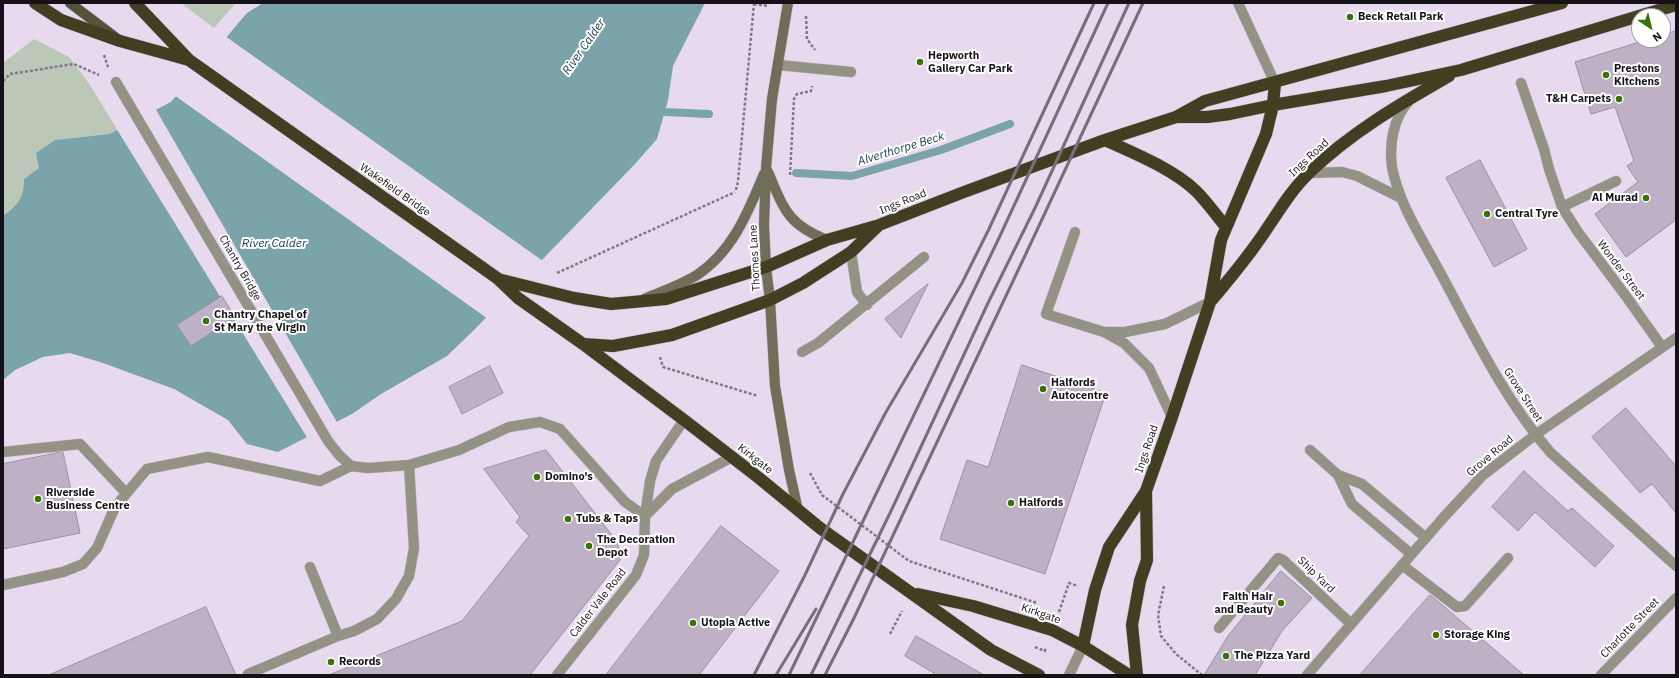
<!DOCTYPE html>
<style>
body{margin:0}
#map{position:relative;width:1679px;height:678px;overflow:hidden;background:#e7d9ee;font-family:"IBM Plex Sans",sans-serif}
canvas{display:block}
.frame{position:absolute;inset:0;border:4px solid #161118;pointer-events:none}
.north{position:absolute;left:1631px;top:8px;width:40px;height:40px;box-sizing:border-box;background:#fff;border:1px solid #a2a0a3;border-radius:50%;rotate:145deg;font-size:11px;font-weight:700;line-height:16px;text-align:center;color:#161118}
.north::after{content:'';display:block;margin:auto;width:14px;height:18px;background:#397304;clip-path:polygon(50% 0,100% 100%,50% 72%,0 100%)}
</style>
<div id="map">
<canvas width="1679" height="678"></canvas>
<div class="frame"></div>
<div class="north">N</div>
</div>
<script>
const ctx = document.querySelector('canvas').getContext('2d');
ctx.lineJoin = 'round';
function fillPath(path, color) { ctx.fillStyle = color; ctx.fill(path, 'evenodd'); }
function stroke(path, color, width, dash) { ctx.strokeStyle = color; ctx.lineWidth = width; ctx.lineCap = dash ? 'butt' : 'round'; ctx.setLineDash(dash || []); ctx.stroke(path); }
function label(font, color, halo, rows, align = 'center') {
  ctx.font = font + ' "IBM Plex Sans",sans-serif'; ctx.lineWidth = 4; ctx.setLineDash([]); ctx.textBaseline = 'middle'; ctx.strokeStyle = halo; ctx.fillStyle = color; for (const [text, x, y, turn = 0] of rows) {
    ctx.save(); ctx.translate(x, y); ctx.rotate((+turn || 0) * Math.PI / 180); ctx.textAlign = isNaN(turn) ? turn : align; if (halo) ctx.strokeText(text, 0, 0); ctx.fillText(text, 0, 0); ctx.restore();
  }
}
fillPath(new Path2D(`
 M 181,3 L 236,3 L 214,28 Z
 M 34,39 L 69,57 L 88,82 L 117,129 L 109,134 L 55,140 L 39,168 L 24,179 C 24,198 18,205 3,216 L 3,63 Z`), '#bcc8b7');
fillPath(new Path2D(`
 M 263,3 L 705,3 L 673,66 L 668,100 L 657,139 L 634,165 L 474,330 L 447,356 L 381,394 L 352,414 L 278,452 L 247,444 L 228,420 L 174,389 L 103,363 L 70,353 L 43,357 L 15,370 L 3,380 L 3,216 C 18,205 24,198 24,179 L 39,168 L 36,153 L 55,140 L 109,134 L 171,102 L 247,13 Z`), '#7aa3aa');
fillPath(new Path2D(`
 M 225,36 L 543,261 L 488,319 L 174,95 Z
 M 155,108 L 338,424 L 308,439 L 116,128 Z`), '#e7d9ee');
stroke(new Path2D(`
 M 664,112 L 709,114
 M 796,173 L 852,176 L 941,150 L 1010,124`), '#7aa3aa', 8);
const building = new Path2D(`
 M 1676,31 L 1676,220 L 1626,257 L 1595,214 L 1638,182 L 1627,166 L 1634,161 L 1615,107 L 1591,114 L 1575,62 L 1646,40 L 1663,40 L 1663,35 Z
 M 1480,160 L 1527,249 L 1494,267 L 1446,178 Z
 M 928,284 L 901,338 L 885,319 Z
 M 222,296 L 235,317 L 191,346 L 177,325 Z
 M 1022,365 L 1106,393 L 1045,574 L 940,539 L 967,460 L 988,467 Z
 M 490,366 L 503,393 L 462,414 L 449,387 Z
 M 1626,408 L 1676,466 L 1676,513 L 1652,484 L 1640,493 L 1592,437 Z
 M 546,450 L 618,543 L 620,560 L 530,675 L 329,675 L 462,621 L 529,536 L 516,522 L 520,517 L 484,469 Z
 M 63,452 L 80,533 L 3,549 L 3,464 Z
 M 1524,471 L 1568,511 L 1572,508 L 1614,546 L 1595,567 L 1535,512 L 1518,531 L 1492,507 Z
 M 721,526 L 779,571 L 699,675 L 606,675 Z
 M 1281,571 L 1312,598 L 1282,631 L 1255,675 L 1204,675 L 1228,636 Z
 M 1430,595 L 1433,597 L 1524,675 L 1360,675 Z
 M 206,607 L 236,675 L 49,675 Z
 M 916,636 L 984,675 L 937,675 L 905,656 Z`);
fillPath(building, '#beb1c5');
stroke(building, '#9d90a3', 1);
const lane = new Path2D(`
 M 1238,3 L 1275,83
 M 778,65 L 851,72
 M 1521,83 L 1544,149
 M 1075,232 L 1046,314 L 1104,332 L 1124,343 L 1149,368 L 1172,417
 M 851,252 L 857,292 L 867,305
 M 1106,332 L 1125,332 L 1165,324 L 1210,302
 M 802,352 L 818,343 L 924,257
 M 1310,450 L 1338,475 L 1362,484 L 1426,538
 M 3,452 L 80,444 L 126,493
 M 1338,475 L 1352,504 L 1411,554
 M 1402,565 L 1457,607 L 1465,606 L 1508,558
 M 310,567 L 338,636
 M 3,585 L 63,572 L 83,564 L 97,548 L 115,507 L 147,469 L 208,457 L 320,481 L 351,466
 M 1219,628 L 1278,558 L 1283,560 L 1351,624
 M 248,674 L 338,636 L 354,631 L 377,619 L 396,599 L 409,576 L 414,548 L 409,465`);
const street = new Path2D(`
 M 116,82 L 328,441 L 339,455 L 351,466 L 368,468 L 409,465 L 459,450 L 509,427 L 540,422 L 560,429 L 625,502 L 645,516
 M 1409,101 C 1393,118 1389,145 1392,167 C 1399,205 1423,240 1441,274 C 1474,335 1504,399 1550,452 L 1676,566
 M 1544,149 L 1549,169 L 1562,207 L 1578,232 L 1628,299 L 1662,347
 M 1309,173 L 1342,172 L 1357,176 L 1401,198
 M 1562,207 L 1616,181
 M 645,516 L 672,489 L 732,457
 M 557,675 L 636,575 L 644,555 L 645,516 L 650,481 L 656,461 L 684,420
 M 1069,675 L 1083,646
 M 1307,675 L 1443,518 L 1482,476 L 1535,435 L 1676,338
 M 1601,675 L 1676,598`);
const secondary = new Path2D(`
 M 788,3 L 772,99 L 766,168 L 764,225 L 766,267 L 770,300 L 775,386 L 789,470 L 798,510
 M 768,172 C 784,209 787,224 827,240
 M 644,299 C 661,292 681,285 697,275 C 733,251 748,212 764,174`);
const primary = new Path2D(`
 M 70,3 L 115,37`);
const highway = new Path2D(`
 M 35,3 L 61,20 L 120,41 L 189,60
 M 135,3 L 189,60 L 497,278 L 518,298 L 583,344 L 684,420 L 759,478 L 820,528 L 991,650 L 1039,675
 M 1639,16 L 1676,5
 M 1177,117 L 1207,117 L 1230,114 L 1273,105 L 1386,86 L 1461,70 L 1639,16
 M 1105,140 C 1134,153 1173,169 1196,191 C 1207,202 1216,215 1226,227
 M 498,279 L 574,298 L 611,304 L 666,299 L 766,267 L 827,240 L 876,226
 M 1211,301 C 1227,282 1243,263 1257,243 C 1274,220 1288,193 1309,173 C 1350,133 1400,104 1449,76
 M 583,344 L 613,346 L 672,335 L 770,300 L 803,283 L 851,252 L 879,225 L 964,192 L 1105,140 L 1176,117 L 1205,101 L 1562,3
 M 918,594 L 973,606 L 1052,630 L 1083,646 L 1129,675
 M 1083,646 L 1095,590 L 1109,547 L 1146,491 L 1172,417 L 1210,302 L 1221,240 L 1266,134 L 1273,105 L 1275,83
 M 1137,675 L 1132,625 L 1140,581 L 1147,560 L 1146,491`);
stroke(lane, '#c1b5c7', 11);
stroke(street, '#c1b5c7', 11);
stroke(secondary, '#c1b5c7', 11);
stroke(primary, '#c1b5c7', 11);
stroke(highway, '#c1b5c7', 13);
stroke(new Path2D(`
 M 754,4 L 769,6
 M 806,16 L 807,39 L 815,50
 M 104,55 L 108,67
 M 3,81 L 10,74 L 74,64 L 99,75
 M 790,175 L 794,99 L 797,94 L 811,91 L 812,86
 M 736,190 L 738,181 L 754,3
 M 557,273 L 735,192
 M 660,357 L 663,367 L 758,396
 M 810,473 L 822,495 L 909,561 L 1037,603
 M 1164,586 L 1158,615 L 1161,636 L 1176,654 L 1202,675
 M 1059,612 L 1069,583 L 1078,586
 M 890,634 L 902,611
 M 1035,647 L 1045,651 L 1045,648`), '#827887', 2.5, [3, 2]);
stroke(lane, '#949284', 10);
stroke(street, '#949284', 10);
stroke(secondary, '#706d59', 10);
stroke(primary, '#56533b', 10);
stroke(highway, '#413e21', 12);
stroke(new Path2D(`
 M 754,675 L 805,575 L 843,494 L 886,412 L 962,283 L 988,231 L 1094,3
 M 776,675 L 816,609
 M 789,675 L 999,238 L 1108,3
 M 811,675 L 891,511 L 988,303 L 1035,208 L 1129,3
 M 825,675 L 854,618 L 1030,245 L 1143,3`), '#776e7c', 3);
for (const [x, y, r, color] of [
 [1350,17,4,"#397304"],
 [920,62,4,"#397304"],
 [1606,75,4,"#397304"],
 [1619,99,4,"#397304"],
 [1646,198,4,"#397304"],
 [1487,214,4,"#397304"],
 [206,321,4,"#397304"],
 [1043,389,4,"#397304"],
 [537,477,4,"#397304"],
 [38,499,4,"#397304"],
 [1011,503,4,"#397304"],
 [568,519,4,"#397304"],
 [589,546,4,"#397304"],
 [1281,603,4,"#397304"],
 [693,623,4,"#397304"],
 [1436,635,4,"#397304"],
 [1226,656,4,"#397304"],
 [331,662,4,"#397304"]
]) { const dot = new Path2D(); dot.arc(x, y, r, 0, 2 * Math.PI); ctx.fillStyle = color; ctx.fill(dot); stroke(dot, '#fff', 1.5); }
label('bold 11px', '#161118', '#fff', [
 ["Beck Retail Park",1358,17],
 ["Hepworth",928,56],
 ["Gallery Car Park",928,69],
 ["Prestons",1614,69],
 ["Kitchens",1614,82],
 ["T&H Carpets",1611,99,"right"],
 ["Al Murad",1638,198,"right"],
 ["Central Tyre",1495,214],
 ["Chantry Chapel of",214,315],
 ["St Mary the Virgin",214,328],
 ["Halfords",1051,383],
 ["Autocentre",1051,396],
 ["Domino's",545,477],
 ["Riverside",46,493],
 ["Business Centre",46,506],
 ["Halfords",1019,503],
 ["Tubs & Taps",576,519],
 ["The Decoration",597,540],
 ["Depot",597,553],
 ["Faith Hair",1273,597,"right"],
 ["and Beauty",1273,610,"right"],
 ["Utopia Active",701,623],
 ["Storage King",1444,635],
 ["The Pizza Yard",1234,656],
 ["Records",339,662]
], 'left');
label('11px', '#161118', '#fff', [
 ["Ings Road",1309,158,-43],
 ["Wakefield Bridge",395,190,35],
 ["Ings Road",903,202,-22],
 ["Thornes Lane",755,258,-93],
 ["Chantry Bridge",240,268,60],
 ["Wonder Street",1621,270,53],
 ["Grove Street",1523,395,57],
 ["Ings Road",1147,449,-71],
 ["Grove Road",1490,456,-40],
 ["Kirkgate",755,459,38],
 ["Ship Yard",1316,575,44],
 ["Calder Vale Road",598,603,-52],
 ["Kirkgate",1041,614,19],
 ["Charlotte Street",1630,628,-46]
]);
label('italic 12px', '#133b41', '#fff', [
 ["River Calder",584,47,-55],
 ["Alverthorpe Beck",901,149,-17],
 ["River Calder",274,244]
]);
</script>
